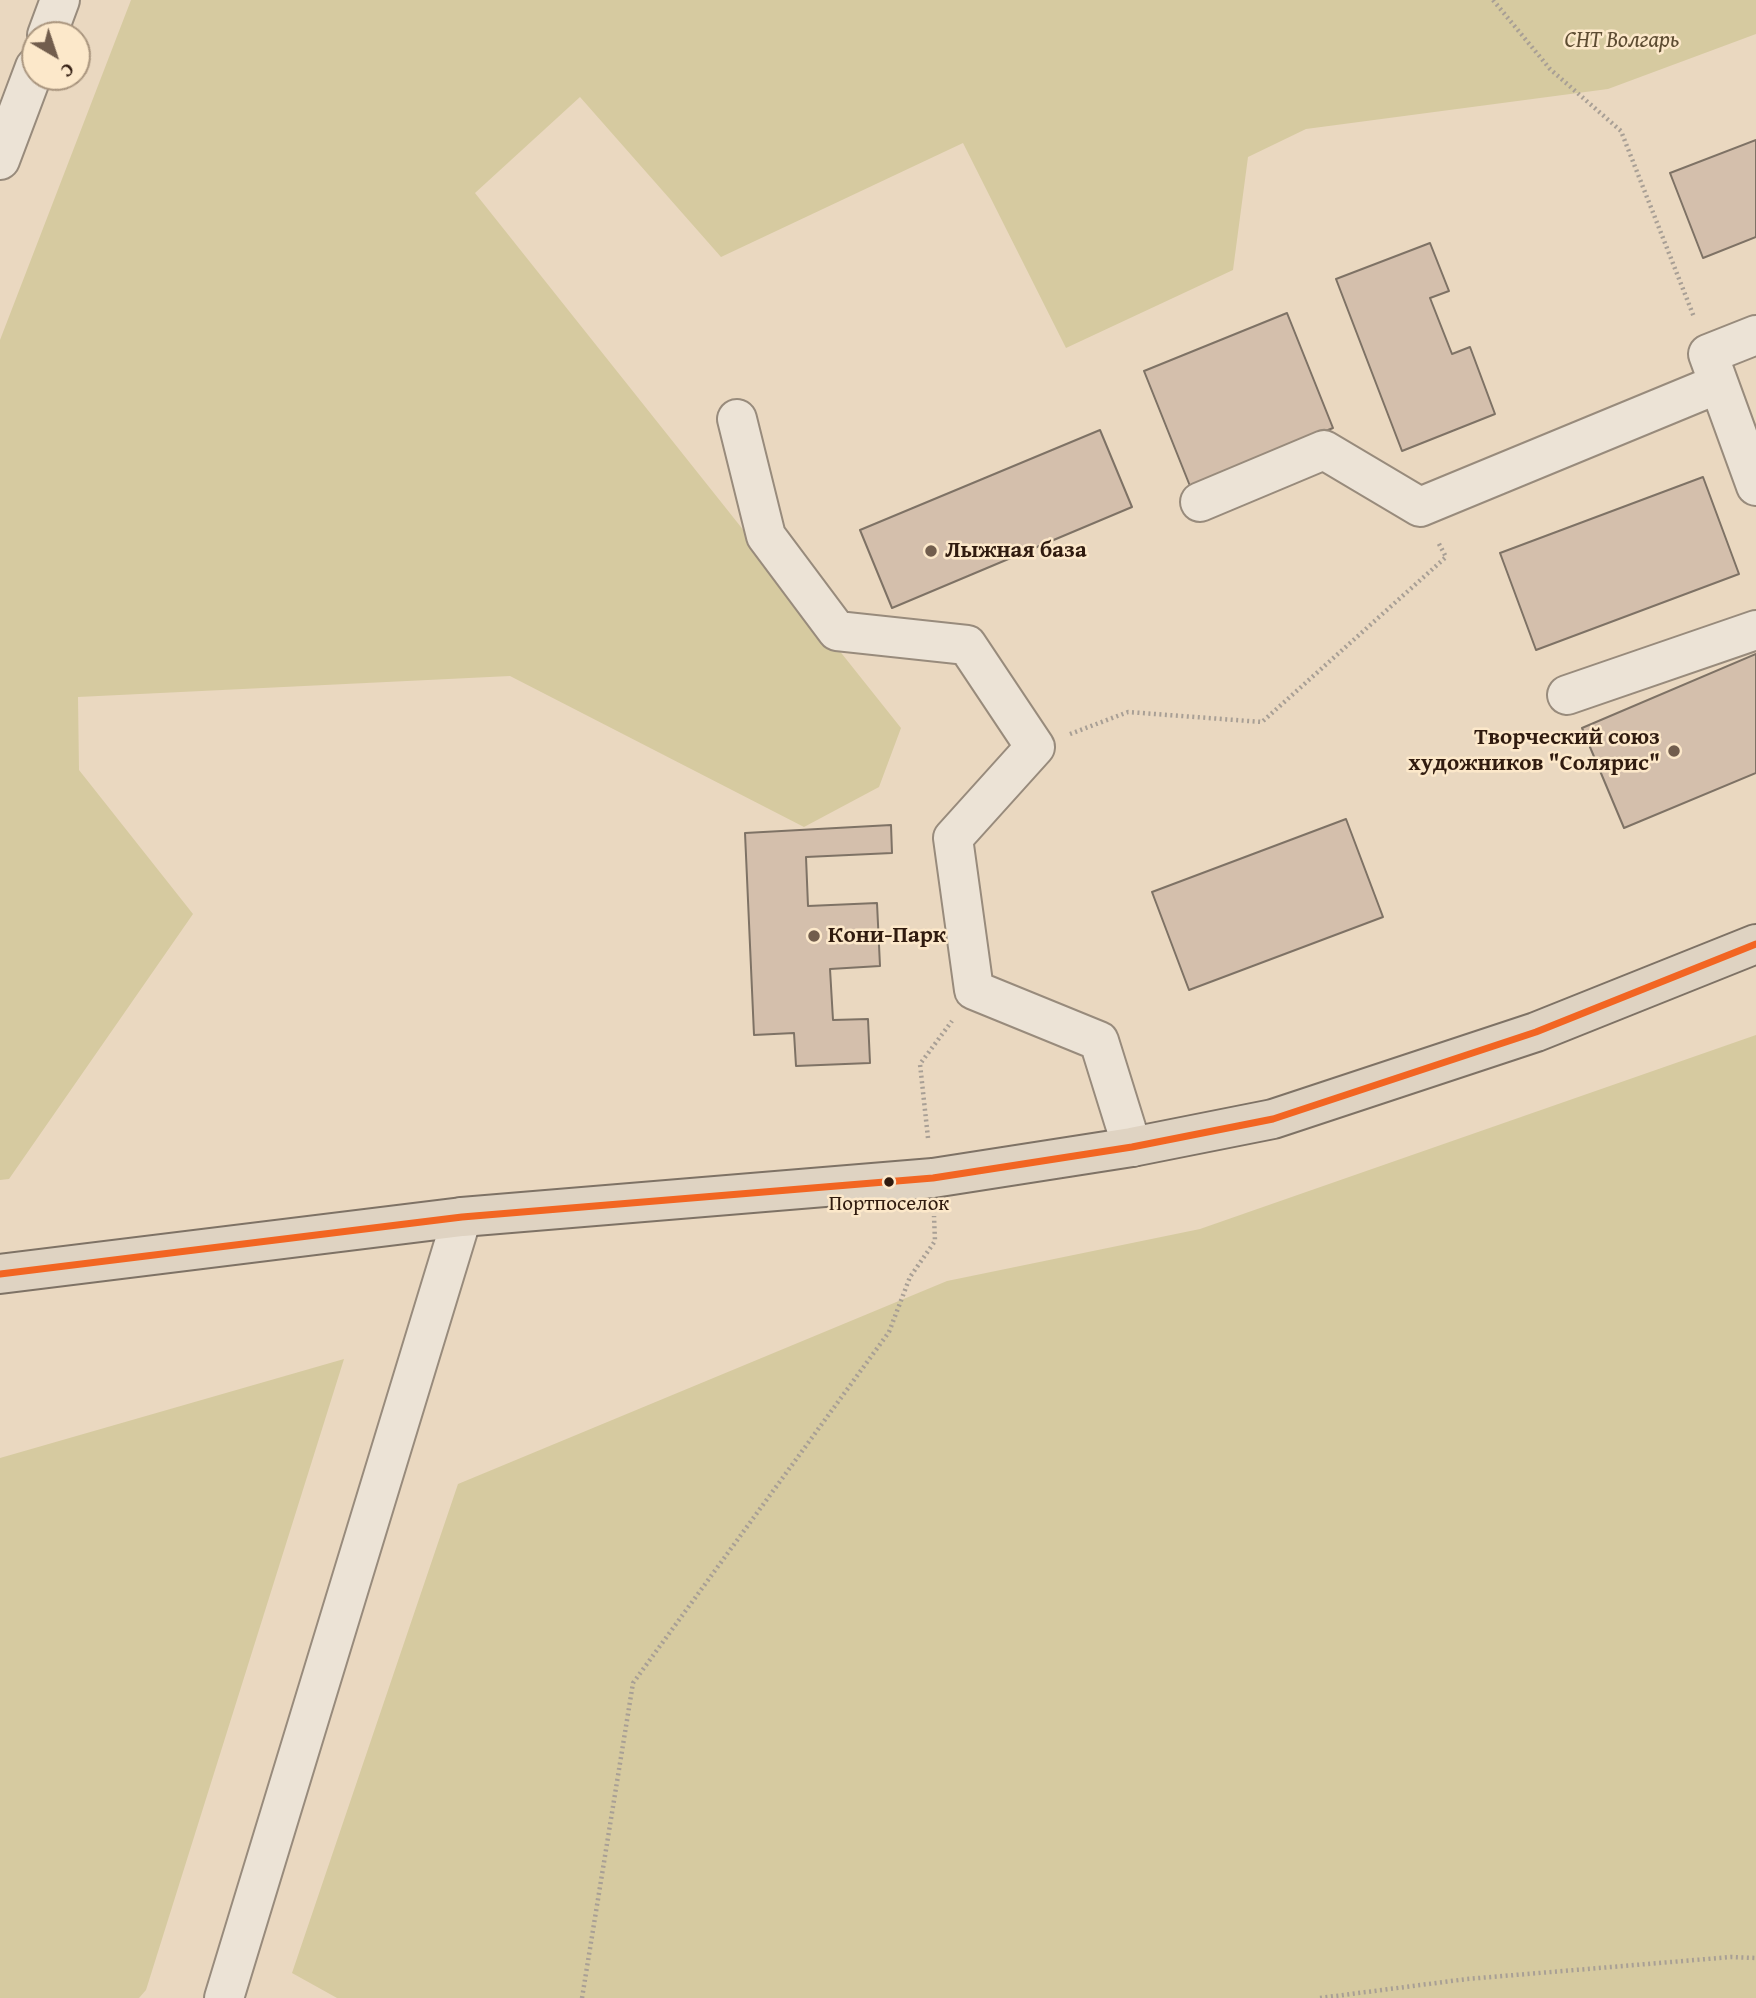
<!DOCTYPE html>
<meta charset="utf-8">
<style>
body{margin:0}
#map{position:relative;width:1756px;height:1998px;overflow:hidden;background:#ead8c0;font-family:"Gentium Book Plus",serif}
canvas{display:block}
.north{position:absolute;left:21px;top:21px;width:70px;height:70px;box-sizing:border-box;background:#fce8ca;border:2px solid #aa967f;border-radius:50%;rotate:141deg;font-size:19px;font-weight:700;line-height:28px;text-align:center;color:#301b0f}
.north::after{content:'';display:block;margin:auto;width:24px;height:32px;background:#715d4d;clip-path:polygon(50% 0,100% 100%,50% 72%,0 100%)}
</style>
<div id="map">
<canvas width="1756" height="1998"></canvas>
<div class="north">С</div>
</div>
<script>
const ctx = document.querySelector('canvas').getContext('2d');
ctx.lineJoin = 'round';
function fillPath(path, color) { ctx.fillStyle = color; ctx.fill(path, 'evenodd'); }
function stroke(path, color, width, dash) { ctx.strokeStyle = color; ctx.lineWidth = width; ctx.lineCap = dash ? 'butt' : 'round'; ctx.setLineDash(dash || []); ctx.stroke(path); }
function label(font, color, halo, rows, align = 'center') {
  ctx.font = font + ' "Gentium Book Plus",serif'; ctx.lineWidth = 5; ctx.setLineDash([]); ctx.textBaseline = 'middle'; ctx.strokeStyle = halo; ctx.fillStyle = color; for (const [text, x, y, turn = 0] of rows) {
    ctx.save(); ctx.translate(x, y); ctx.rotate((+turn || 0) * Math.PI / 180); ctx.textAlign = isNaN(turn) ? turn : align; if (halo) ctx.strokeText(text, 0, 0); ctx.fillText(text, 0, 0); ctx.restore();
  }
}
fillPath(new Path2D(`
 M 131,0 L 1756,0 L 1756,34 L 1608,89 L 1306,129 L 1248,157 L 1233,270 L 1066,348 L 963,143 L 721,257 L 580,97 L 475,193 L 901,728 L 879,787 L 804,827 L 510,676 L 78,697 L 79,770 L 193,914 L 9,1179 L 0,1180 L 0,340 Z
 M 1756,1035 L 1756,1998 L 337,1998 L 292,1973 L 458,1484 L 947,1281 L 1200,1229 Z
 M 344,1359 L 146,1990 L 139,1998 L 0,1998 L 0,1458 Z`), '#d6caa0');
const building = new Path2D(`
 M 1756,140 L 1756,237 L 1703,258 L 1670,173 Z
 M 1430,243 L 1449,291 L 1430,298 L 1452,354 L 1470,347 L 1495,414 L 1402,451 L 1336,279 Z
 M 1287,313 L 1333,428 L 1190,486 L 1144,371 Z
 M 1100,430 L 1132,507 L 892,608 L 860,530 Z
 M 1703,477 L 1739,574 L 1536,650 L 1500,553 Z
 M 1756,654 L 1756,773 L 1624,828 L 1582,728 Z
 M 1346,819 L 1383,917 L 1189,990 L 1152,892 Z
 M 891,825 L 892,853 L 806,857 L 808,906 L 877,903 L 880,966 L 830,969 L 833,1020 L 868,1019 L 870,1063 L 796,1066 L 794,1033 L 754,1035 L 745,833 Z`);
fillPath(building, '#d4bfac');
stroke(building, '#7e7265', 2);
const minor = new Path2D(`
 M 47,35 L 60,0
 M 0,160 L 35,67
 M 1756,335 L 1708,354 L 1756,486
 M 737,419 L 766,536 L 837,631 L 967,645 L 1035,747 L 953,838 L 974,990 L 1099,1041 L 1132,1147
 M 1200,502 L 1324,450 L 1420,507 L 1718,384
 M 1567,695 L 1756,630
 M 224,1998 L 462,1217`);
const major = new Path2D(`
 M 0,1274 L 462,1217 L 933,1178 L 1132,1147 L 1273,1119 L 1536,1032 L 1756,944`);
stroke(minor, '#988b7c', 42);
stroke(major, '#7e7265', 42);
stroke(new Path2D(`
 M 1493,0 L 1550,69 L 1621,131 L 1694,317
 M 1070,734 L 1128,712 L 1262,722 L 1446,557 L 1438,542
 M 928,1138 L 920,1064 L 952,1021
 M 582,1998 L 633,1683 L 889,1332 L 910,1277 L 935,1241 L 934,1216
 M 1320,1998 L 1467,1979 L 1731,1957 L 1756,1958`), '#a89f95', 4.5, [2, 3.5]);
stroke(minor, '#ece3d6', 38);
stroke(major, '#dfd3c2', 38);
stroke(new Path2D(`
 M 0,1274 L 462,1217 L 933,1178 L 1132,1147 L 1273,1119 L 1536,1032 L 1756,944`), '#f26522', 7);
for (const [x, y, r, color] of [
 [931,551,7,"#715d4d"],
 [1674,751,7,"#715d4d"],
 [814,936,7,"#715d4d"],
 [889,1182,6,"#301b0f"]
]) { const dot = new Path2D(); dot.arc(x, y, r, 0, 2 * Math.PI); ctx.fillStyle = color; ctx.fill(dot); stroke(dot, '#fce8ca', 2.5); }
label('21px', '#301b0f', '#fce8ca', [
 ["Портпоселок",889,1205]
]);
label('italic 23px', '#5d4c32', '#fce8ca', [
 ["СНТ Волгарь",1622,41]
]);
label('bold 23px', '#301b0f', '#fce8ca', [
 ["Лыжная база",945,551],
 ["Творческий союз",1660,738,"right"],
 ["художников \"Солярис\"",1660,764,"right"],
 ["Кони-Парк",828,936]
], 'left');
</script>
